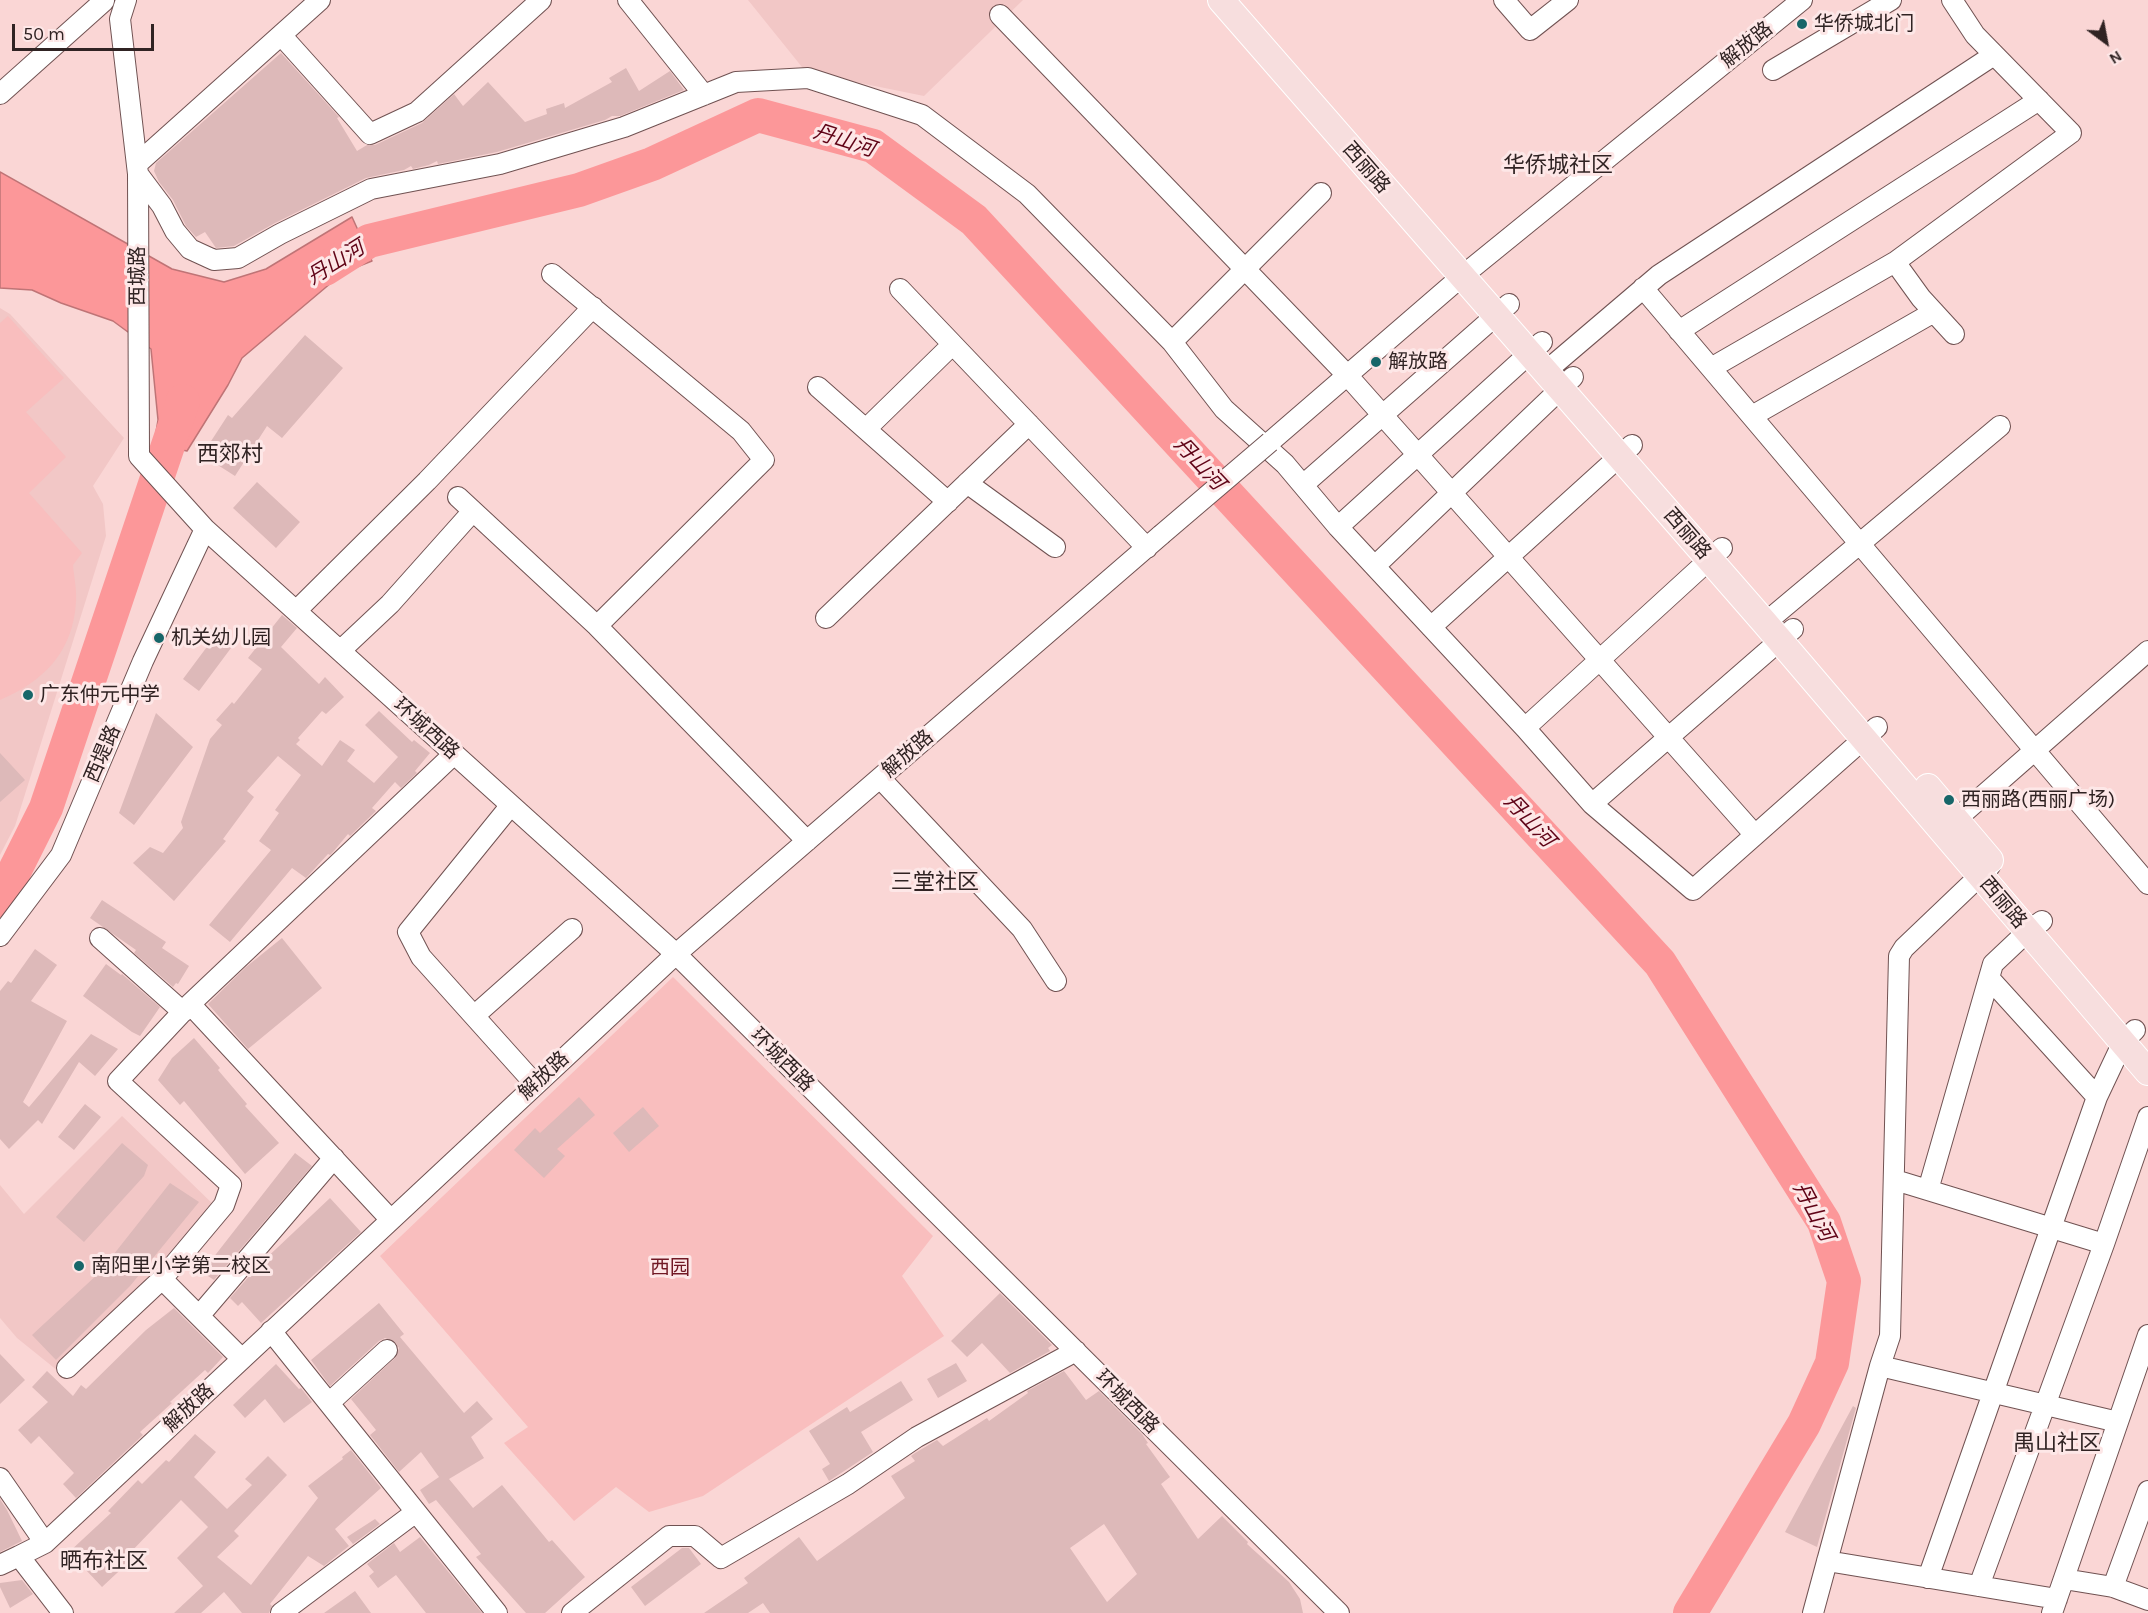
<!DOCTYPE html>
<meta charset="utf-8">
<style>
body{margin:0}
#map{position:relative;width:2148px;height:1613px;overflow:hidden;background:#fad6d5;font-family:Karla,sans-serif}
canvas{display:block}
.north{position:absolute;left:2076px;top:12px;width:60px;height:60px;-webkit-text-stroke:4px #fde7e7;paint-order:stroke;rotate:148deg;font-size:16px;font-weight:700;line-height:24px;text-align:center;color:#302323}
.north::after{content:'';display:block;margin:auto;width:21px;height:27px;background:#302323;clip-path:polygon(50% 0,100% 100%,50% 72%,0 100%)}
.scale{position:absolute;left:12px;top:24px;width:142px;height:27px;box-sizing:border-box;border:3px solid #302323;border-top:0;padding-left:8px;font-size:18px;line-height:21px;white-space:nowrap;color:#302323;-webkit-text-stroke:4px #fde7e7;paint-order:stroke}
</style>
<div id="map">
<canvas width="2148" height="1613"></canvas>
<div class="north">N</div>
<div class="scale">50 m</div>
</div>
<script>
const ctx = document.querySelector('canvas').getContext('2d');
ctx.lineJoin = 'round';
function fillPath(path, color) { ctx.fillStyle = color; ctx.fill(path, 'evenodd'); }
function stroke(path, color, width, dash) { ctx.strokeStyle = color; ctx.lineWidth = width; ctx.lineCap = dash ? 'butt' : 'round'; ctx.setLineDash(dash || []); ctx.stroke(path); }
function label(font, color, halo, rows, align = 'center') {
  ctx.font = font + ' Karla,"Noto Sans SC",sans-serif'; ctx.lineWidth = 6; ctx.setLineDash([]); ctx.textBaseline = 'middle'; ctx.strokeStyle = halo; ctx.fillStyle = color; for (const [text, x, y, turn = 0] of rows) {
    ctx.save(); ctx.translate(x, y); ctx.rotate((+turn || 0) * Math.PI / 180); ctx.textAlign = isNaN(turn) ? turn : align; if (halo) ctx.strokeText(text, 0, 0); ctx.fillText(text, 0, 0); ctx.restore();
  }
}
fillPath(new Path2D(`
 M 748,0 L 1023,0 L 924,96 L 806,72 Z
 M 0,308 L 10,314 L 124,438 L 93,486 L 103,504 L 106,536 L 15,826 L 0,855 Z
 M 122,1116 L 216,1207 L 58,1371 L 17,1338 L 0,1318 L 0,1185 L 24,1214 Z`), '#f2c7c6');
fillPath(new Path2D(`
 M 8,316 L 64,378 L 26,412 L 66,457 L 29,493 L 82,553 L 73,565 C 74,577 77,590 76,602 C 73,652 44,681 0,700 L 0,323 Z
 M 673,977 L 933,1236 L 902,1276 L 944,1336 L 703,1496 L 649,1512 L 616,1487 L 574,1521 L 504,1443 L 528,1427 L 380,1256 Z`), '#f9bebe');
const water = new Path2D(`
 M 0,172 L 172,269 L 224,282 L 266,269 L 352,217 L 372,261 L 344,272 L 242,358 L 228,385 L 187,451 L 154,444 L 158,420 L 151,349 L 113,321 L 61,303 L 32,290 L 0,288 Z`);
fillPath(water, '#fc9799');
stroke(water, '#bf7476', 1.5);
stroke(new Path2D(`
 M 325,269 L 369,241 L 579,190 L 652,164 L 758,115 L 873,146 L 974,220 L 1660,963 L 1824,1222 L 1844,1281 L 1832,1363 L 1804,1424 L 1690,1613
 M 0,900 L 46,808 L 183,401`), '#fc9799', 34);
fillPath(new Path2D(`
 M 281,53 L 339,117 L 337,118 L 357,151 L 367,145 L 375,145 L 422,123 L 454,94 L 463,106 L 488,82 L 525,122 L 547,114 L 546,109 L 564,103 L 565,108 L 612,82 L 609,78 L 626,68 L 639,91 L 670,71 L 684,90 L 620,116 L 612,116 L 605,120 L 497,152 L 438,164 L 437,161 L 429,165 L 413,169 L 411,166 L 404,170 L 366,178 L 275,223 L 234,246 L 216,248 L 205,232 L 196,237 L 186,226 L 173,200 L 159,182 L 154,171 L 156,163 Z
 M 305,335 L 343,368 L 282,438 L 267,426 L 235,476 L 202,455 L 228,415 L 232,418 Z
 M 257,482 L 300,522 L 276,548 L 233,508 Z
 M 282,615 L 297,628 L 281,647 L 319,684 L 325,677 L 344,697 L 326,714 L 322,711 L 298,738 L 300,740 L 296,744 L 322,766 L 340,740 L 355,750 L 347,761 L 374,783 L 398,757 L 365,725 L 379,711 L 412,742 L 414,740 L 430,753 L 415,771 L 417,773 L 401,788 L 395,782 L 372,808 L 376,811 L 350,836 L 348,834 L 333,852 L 330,855 L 328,854 L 306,878 L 292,868 L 230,942 L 209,925 L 271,850 L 259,841 L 279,813 L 275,810 L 301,775 L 278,756 L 247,791 L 254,797 L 223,839 L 226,841 L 174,901 L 133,863 L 150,847 L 163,853 L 183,828 L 181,822 L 210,739 L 222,725 L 216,720 L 232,702 L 234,704 L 262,669 L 248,658 Z
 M 215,636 L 231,648 L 199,691 L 183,679 Z
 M 156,713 L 193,747 L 134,825 L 119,813 Z
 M 0,753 L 25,780 L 0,802 Z
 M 102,900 L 166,942 L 162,948 L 189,966 L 178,984 L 176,983 L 173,987 L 134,953 L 136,950 L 90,918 Z
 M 282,938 L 322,988 L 248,1049 L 208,1004 L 246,967 Z
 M 35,949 L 57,965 L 31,1001 L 67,1021 L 23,1102 L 29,1107 L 91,1034 L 118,1049 L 95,1076 L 79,1062 L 42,1124 L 38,1120 L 9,1149 L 0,1139 L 0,991 L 8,981 L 11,983 Z
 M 106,964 L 121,975 L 122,974 L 160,1007 L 140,1036 L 132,1032 L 83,996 Z
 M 194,1038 L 220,1068 L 218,1070 L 247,1104 L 245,1106 L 279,1143 L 245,1174 L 184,1101 L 180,1105 L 158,1080 L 172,1058 Z
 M 579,1097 L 595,1115 L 557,1149 L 565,1156 L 544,1178 L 514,1150 L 535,1128 L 540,1133 Z
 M 85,1104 L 101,1117 L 74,1150 L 58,1137 Z
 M 643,1107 L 659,1126 L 629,1152 L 613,1133 Z
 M 122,1143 L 148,1165 L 144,1176 L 84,1242 L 56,1217 Z
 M 295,1153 L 312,1166 L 214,1280 L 202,1272 Z
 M 170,1183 L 199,1202 L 130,1286 L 56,1360 L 32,1335 L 99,1273 Z
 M 330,1198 L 361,1232 L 261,1323 L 242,1302 L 238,1306 L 230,1298 L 259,1265 Z
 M 1000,1293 L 1052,1345 L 1048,1348 L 1050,1351 L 1010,1373 L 982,1343 L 967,1357 L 951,1341 Z
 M 379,1303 L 404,1334 L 400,1337 L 464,1413 L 477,1401 L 493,1419 L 471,1437 L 484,1458 L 449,1479 L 473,1508 L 502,1485 L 549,1542 L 552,1540 L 585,1577 L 545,1613 L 526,1613 L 476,1557 L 481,1554 L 436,1500 L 429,1504 L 420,1490 L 439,1477 L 421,1452 L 399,1472 L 370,1435 L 376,1430 L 351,1399 L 395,1358 L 399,1348 L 395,1342 L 385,1338 L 379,1341 L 330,1386 L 311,1360 Z
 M 174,1308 L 223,1357 L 208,1373 L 205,1370 L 170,1402 L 172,1403 L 140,1432 L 143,1435 L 76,1498 L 63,1484 L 74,1473 L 39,1436 L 31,1444 L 18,1430 L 48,1402 L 32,1387 L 47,1371 L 73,1396 L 81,1385 L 86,1389 L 146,1330 Z
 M 0,1354 L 25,1380 L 0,1404 Z
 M 956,1363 L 967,1381 L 938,1398 L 927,1379 Z
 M 276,1364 L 299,1389 L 301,1388 L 312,1402 L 284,1423 L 265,1399 L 245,1418 L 233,1405 Z
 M 1064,1371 L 1086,1400 L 1099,1391 L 1142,1434 L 1148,1443 L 1146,1444 L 1170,1477 L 1161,1484 L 1198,1539 L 1222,1516 L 1248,1542 L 1247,1544 L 1289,1582 L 1300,1599 L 1303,1613 L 770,1613 L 763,1603 L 748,1613 L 704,1613 L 748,1583 L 744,1578 L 799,1537 L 817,1561 L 905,1498 L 891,1476 L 915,1461 L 911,1456 L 915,1453 L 937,1440 L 943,1446 L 987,1418 L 989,1421 L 1028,1393 L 1027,1391 ZM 1104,1524 L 1137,1574 L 1107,1602 L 1070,1548 Z
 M 901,1381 L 913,1400 L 861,1432 L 873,1452 L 829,1481 L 822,1469 L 830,1464 L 809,1431 L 847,1407 L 850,1412 Z
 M 1853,1406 L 1856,1408 L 1817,1547 L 1785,1532 Z
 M 195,1434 L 216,1452 L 194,1477 L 227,1509 L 252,1485 L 245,1479 L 268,1456 L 287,1475 L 234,1531 L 239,1536 L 217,1557 L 251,1585 L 318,1498 L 308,1486 L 343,1459 L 342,1457 L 351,1450 L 381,1488 L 335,1529 L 349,1546 L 324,1566 L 308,1556 L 270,1604 L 272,1606 L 269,1613 L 242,1613 L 224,1592 L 201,1613 L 174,1613 L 203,1586 L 177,1558 L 208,1527 L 181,1500 L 128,1555 L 132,1559 L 102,1587 L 69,1552 L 111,1513 L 108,1511 L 138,1480 L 142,1484 L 166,1460 L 169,1462 Z
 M 0,1499 L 7,1510 L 22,1541 L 0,1552 Z
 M 375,1519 L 380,1524 L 353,1544 L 347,1537 Z
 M 420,1537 L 482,1613 L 426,1613 L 396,1575 L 378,1588 L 369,1576 L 374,1572 L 367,1564 L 394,1543 L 400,1552 Z
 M 682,1548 L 689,1548 L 701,1564 L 645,1606 L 631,1587 Z
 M 22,1580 L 33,1594 L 10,1608 L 0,1587 L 0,1583 Z
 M 355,1591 L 371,1613 L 324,1613 Z`), '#ddb9b9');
const minor = new Path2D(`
 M 126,0 L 120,19 L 138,174 L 139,456 L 205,529 L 676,954 L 1339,1613
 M 628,0 L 704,95
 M 1504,0 L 1530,30 L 1568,0
 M 1952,0 L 1975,35 L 2071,133 L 1895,262 L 1921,298 L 1954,334
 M 1000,15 L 1347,375 L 1755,835
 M 281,35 L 370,134 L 417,112 L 541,0
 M 1773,70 L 1891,0
 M 0,94 L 104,1
 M 137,164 L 320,0
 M 138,174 L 162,206 L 175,231 L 190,249 L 214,260 L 238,258 L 280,234 L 371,189 L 500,164 L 624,127 L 736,82 L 808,78 L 922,115 L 1027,194 L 1172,342 L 1224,409 L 1285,464 L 1338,527 L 1525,728 L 1592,804 L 1693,890 L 1877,727
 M 552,274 L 741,431 L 764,460 L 597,626
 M 1643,288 L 2148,884
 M 900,289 L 1147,548
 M 1679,331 L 2039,100
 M 1172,342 L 1321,193
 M 1711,368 L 1895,262
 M 1545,372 L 1659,275 L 1994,55
 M 818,387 L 948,502
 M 1752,416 L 1934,312
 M 866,429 L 952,345
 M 1270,442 L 1461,277 L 1802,0
 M 967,483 L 1055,547
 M 1303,485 L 1509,304
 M 458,497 L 597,626 L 807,841
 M 1338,527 L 1542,342
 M 1375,566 L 1573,377
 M 296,611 L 427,481 L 593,307
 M 826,618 L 1029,424
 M 1765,623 L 2000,426
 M 1431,627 L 1632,445
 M 340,651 L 390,604 L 473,511
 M 1525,728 L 1722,548
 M 880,778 L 1022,929 L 1056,981
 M 1592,804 L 1793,629
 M 511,805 L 408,932 L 421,957 L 535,1084
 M 1945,829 L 2148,651
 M 0,936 L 61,855 L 143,661 L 205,529
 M 100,938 L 183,1012
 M 1989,978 L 2097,1097
 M 190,1004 L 391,1220
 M 474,1016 L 572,929
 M 1895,1180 L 2104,1244
 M 1928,1190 L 1993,964 L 2028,931 L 2042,921
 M 162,1279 L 242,1359
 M 199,1316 L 334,1158
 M 271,1331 L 497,1613
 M 1880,1366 L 2118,1422
 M 67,1368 L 162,1279 L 224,1205 L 231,1185 L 118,1081 L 190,1004 L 454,754
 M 329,1403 L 387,1350
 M 0,1478 L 45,1543
 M 1827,1561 L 2057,1599
 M 0,1565 L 19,1556
 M 1928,1578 L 2097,1097 L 2123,1042 L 2135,1030
 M 2064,1579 L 2113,1587 L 2148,1600
 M 1979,1586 L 2104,1244 L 2148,1117
 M 2113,1587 L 2148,1491
 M 63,1613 L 19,1556 L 45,1543 L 676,954 L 1161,535
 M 281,1613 L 416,1512
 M 572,1613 L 669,1536 L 695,1536 L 721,1558 L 848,1484 L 917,1437 L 1076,1351
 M 1813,1613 L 1880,1366 L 1890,1336 L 1899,956 L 1904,948 L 1990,866
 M 2052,1613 L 2148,1335`);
const major = new Path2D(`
 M 1221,0 L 1765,623 L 2148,1072
 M 1928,787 L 1990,860`);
stroke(minor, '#705252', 22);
stroke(major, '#fff', 28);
stroke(minor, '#fff', 20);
stroke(major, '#f7dede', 26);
const minorBridge = new Path2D(`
 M 1161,535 L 1270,442`);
stroke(minorBridge, '#705252', 22, []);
stroke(minorBridge, '#fff', 20);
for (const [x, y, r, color] of [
 [1802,24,6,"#176669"],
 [1376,362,6,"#176669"],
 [159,638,6,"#176669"],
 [28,695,6,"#176669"],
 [1949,800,6,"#176669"],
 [79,1266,6,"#176669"]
]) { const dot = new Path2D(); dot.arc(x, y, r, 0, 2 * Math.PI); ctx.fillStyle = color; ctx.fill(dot); stroke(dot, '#fde7e7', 2); }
label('20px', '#302323', '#fde7e7', [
 ["华侨城北门",1814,24],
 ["解放路",1388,362],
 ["机关幼儿园",171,638],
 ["广东仲元中学",40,695],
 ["西丽路(西丽广场)",1961,800],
 ["南阳里小学第二校区",91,1266]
], 'left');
label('20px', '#302323', '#fde7e7', [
 ["解放路",1747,45,-39],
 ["西丽路",1366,168,49],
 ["西城路",138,276,-90],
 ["西丽路",1687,534,49],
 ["环城西路",426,729,42],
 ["西堤路",103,754,-67],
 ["解放路",908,754,-41],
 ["西丽路",2003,903,50],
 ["环城西路",782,1060,45],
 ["解放路",544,1076,-43],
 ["环城西路",1127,1402,45],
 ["解放路",189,1408,-43]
]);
label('20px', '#711824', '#fde7e7', [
 ["西园",670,1268]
]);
label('italic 21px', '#600417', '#fde7e7', [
 ["丹山河",844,141,18],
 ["丹山河",336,263,-32],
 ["丹山河",1199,464,47],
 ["丹山河",1529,821,47],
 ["丹山河",1813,1212,62]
]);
label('22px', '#302323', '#fde7e7', [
 ["华侨城社区",1558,166],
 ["西郊村",230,455],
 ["三堂社区",935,883],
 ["禺山社区",2057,1444],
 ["晒布社区",104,1562]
]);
</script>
